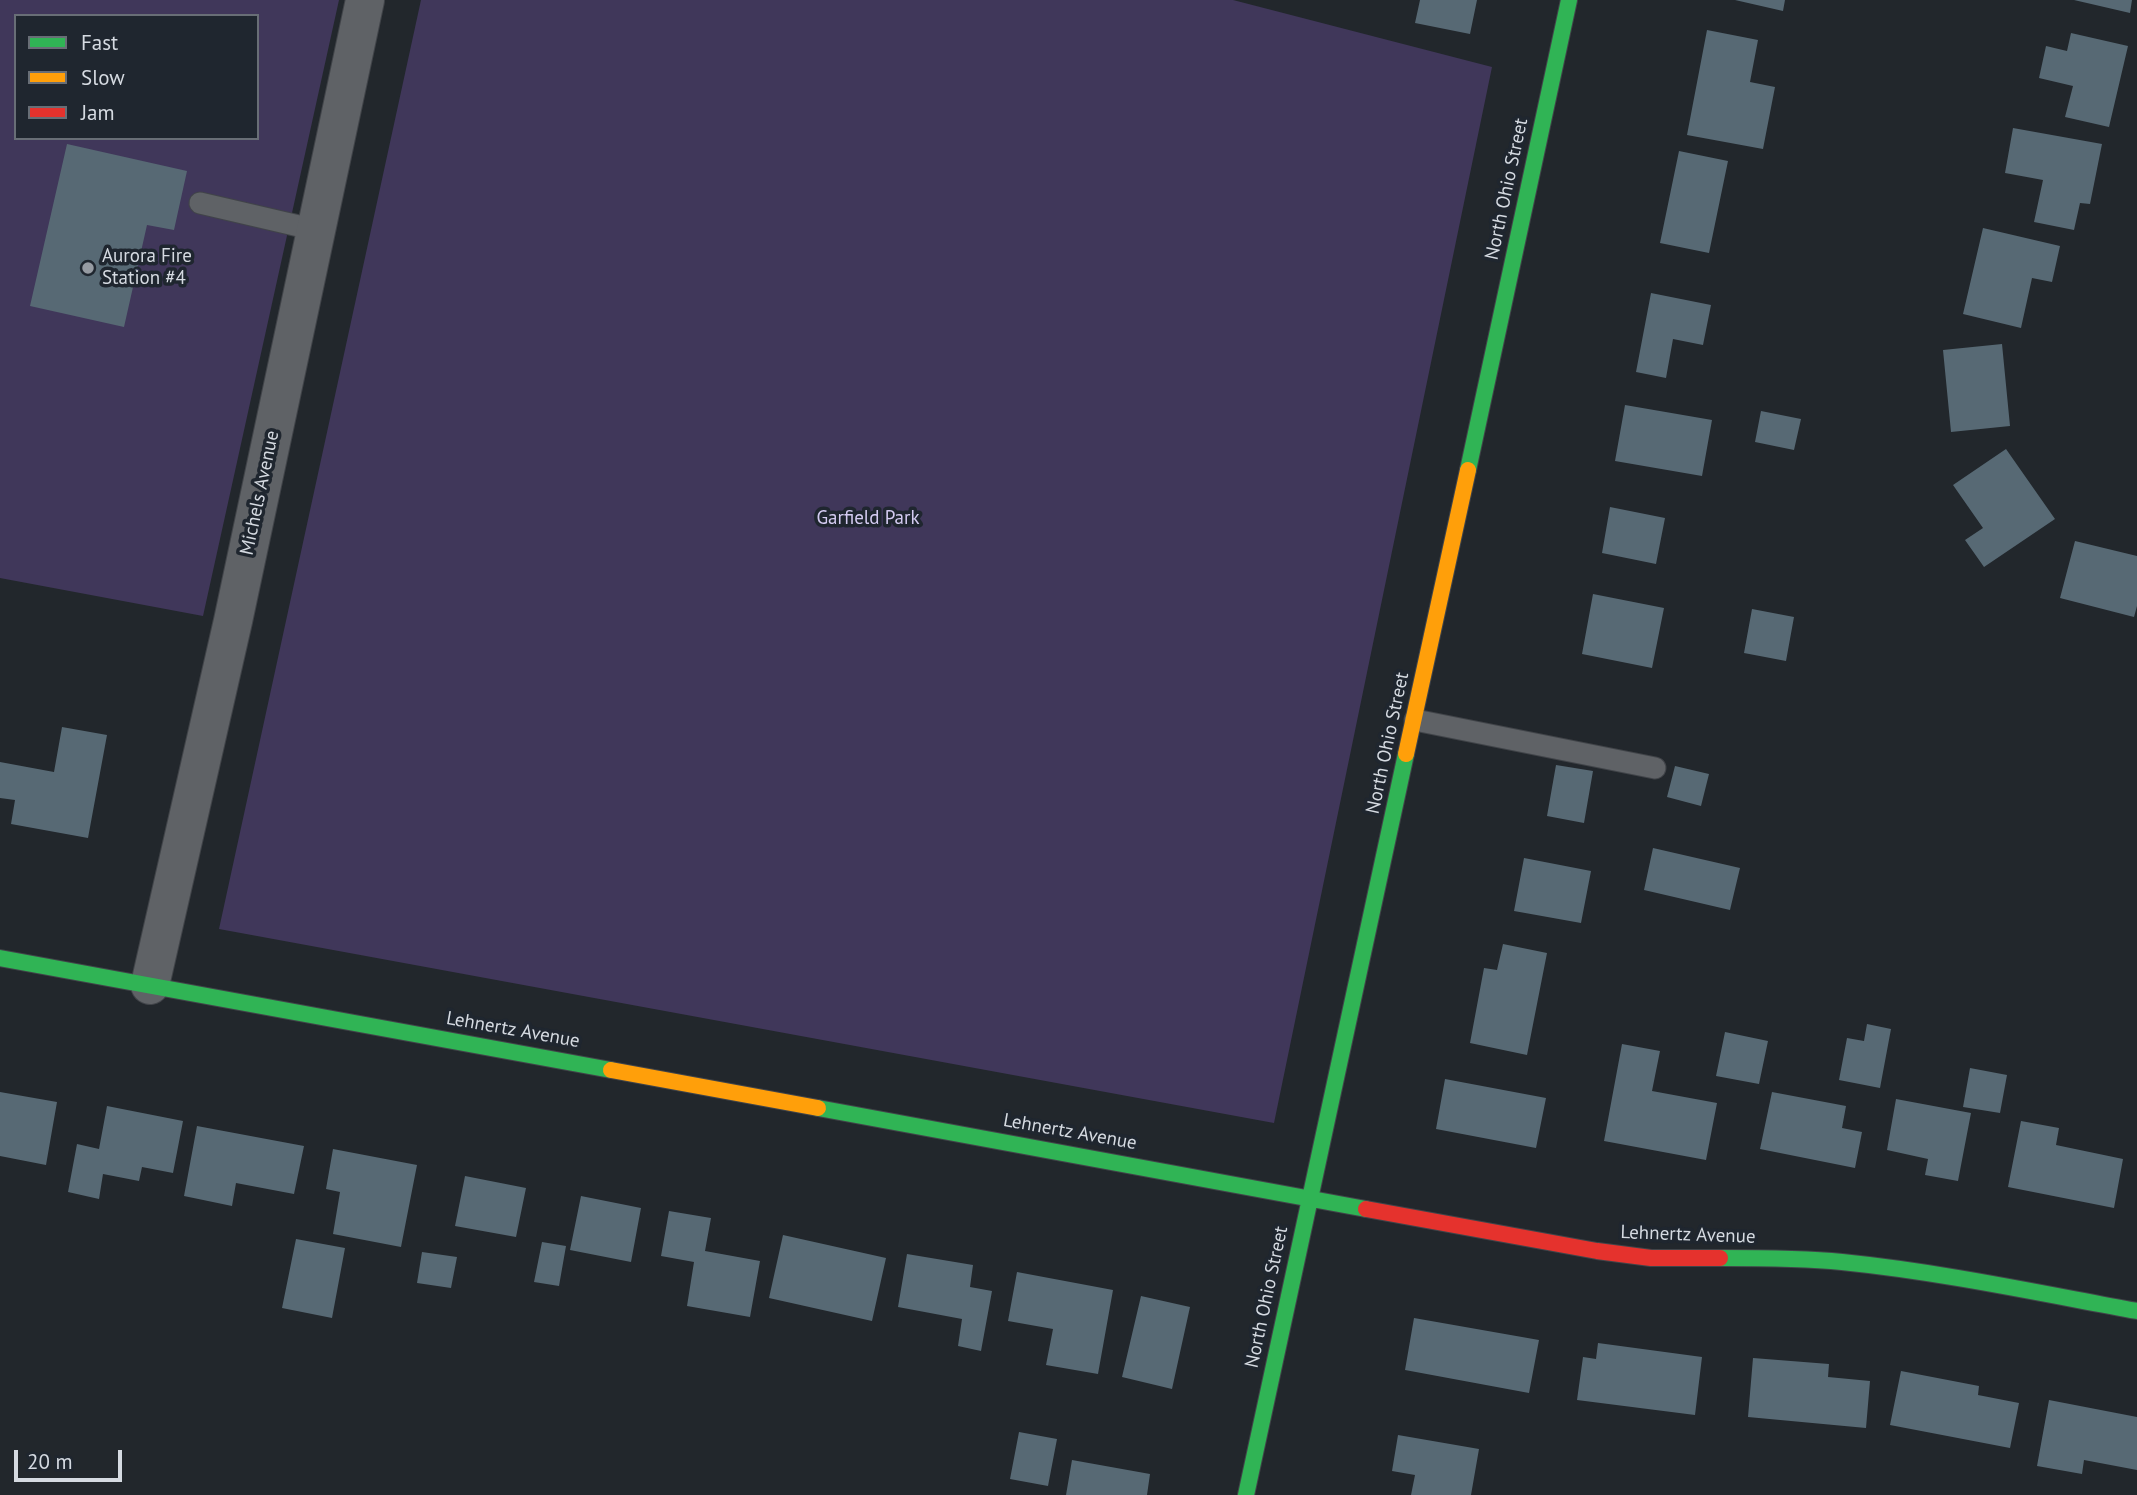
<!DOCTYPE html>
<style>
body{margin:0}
#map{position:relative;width:2137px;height:1495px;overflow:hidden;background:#22272c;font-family:"PT Sans",sans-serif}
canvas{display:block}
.legend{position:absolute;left:14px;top:14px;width:245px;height:126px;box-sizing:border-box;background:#1f262f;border:2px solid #686e76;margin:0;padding:9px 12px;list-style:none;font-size:21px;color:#d5dae1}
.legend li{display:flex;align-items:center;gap:14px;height:35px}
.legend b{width:35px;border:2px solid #686e76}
.scale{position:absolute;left:14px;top:1450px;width:108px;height:32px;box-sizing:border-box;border:4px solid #d5dae1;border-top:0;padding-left:9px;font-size:21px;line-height:24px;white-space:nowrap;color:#d5dae1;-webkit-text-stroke:5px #1f262f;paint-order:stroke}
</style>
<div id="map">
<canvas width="2137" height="1495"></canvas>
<ul class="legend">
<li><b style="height:9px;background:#30b455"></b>Fast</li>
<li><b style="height:9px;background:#ff9f0a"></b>Slow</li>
<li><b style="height:9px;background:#e5322d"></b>Jam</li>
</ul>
<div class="scale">20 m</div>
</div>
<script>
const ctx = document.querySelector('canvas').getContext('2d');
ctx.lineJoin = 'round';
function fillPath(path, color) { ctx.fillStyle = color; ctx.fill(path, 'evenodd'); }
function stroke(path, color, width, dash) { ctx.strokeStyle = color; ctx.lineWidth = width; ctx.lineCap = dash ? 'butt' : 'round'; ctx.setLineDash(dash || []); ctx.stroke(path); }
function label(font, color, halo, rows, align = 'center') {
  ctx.font = font + ' "PT Sans",sans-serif'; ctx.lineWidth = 7; ctx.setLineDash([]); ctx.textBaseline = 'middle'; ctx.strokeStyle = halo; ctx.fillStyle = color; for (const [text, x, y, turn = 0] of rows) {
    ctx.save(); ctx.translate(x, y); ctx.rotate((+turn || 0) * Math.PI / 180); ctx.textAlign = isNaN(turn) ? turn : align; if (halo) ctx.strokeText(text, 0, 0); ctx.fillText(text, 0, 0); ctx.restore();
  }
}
fillPath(new Path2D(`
 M 0,0 L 339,0 L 203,616 L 0,578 ZM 16,16 L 257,16 L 257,138 L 16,138 Z
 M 421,0 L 1233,0 L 1492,67 L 1274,1123 L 219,929 Z`), '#40375a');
fillPath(new Path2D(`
 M 1420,0 L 1477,0 L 1470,34 L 1415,23 Z
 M 1735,0 L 1785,0 L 1783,11 Z
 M 2074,0 L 2132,0 L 2130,13 Z
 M 1707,30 L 1758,40 L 1750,82 L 1775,87 L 1763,149 L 1687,135 Z
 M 2071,33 L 2128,46 L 2109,127 L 2065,117 L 2073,86 L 2039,78 L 2046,46 L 2067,51 Z
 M 2013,128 L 2102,144 L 2090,204 L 2080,203 L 2074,230 L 2034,222 L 2043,180 L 2005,173 Z
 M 67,144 L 187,171 L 174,230 L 147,225 L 124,327 L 30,306 Z
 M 1679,151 L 1728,161 L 1709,253 L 1660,243 Z
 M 1983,228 L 2060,246 L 2052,282 L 2032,278 L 2021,328 L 1963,314 Z
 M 1651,293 L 1711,305 L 1703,345 L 1673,339 L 1666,378 L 1636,372 Z
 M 2002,344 L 2010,426 L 1951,432 L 1943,350 Z
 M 1625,405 L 1712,420 L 1702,476 L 1615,461 Z
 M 1761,411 L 1801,419 L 1794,450 L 1755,442 Z
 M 2006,449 L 2055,519 L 1984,567 L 1965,540 L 1983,528 L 1953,485 Z
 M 1610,507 L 1665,518 L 1656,564 L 1602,553 Z
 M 2075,541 L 2137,556 L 2137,606 L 2134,617 L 2060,598 Z
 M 1593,594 L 1664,608 L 1652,668 L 1582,654 Z
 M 1752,609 L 1794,617 L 1786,661 L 1744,653 Z
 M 62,727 L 107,735 L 88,838 L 11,824 L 15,800 L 0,798 L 0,762 L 54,772 Z
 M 1556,765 L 1593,771 L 1584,823 L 1547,816 Z
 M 1675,766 L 1709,774 L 1701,806 L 1667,797 Z
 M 1653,848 L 1740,868 L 1730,910 L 1644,890 Z
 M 1524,858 L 1591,871 L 1581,923 L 1514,911 Z
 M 1503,944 L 1547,953 L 1527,1055 L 1470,1043 L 1484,968 L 1497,970 Z
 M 1867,1024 L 1891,1029 L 1880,1088 L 1839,1080 L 1847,1038 L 1864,1041 Z
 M 1725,1032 L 1768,1041 L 1759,1084 L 1716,1076 Z
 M 1622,1044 L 1660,1051 L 1652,1091 L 1717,1103 L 1706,1160 L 1604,1141 Z
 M 1970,1068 L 2007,1075 L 2000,1113 L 1963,1107 Z
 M 1445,1079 L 1546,1098 L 1536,1148 L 1436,1129 Z
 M 0,1092 L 57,1102 L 46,1165 L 0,1156 Z
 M 1772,1092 L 1846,1106 L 1842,1128 L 1862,1132 L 1855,1168 L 1760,1149 Z
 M 1896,1099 L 1971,1113 L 1958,1181 L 1925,1175 L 1928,1159 L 1887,1150 Z
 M 107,1106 L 183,1121 L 173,1173 L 142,1167 L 139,1181 L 103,1174 L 99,1199 L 68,1192 L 77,1144 L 99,1149 Z
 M 2021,1121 L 2059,1128 L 2056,1145 L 2123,1159 L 2114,1208 L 2008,1187 Z
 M 197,1126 L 304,1146 L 294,1194 L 236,1183 L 232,1206 L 184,1196 Z
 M 333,1149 L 417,1165 L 401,1247 L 333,1234 L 340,1192 L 326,1189 Z
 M 465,1176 L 526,1188 L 516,1237 L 455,1226 Z
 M 581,1196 L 641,1208 L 631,1262 L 570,1250 Z
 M 669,1211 L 711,1218 L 705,1251 L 760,1261 L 750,1317 L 687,1306 L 694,1262 L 661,1256 Z
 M 783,1235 L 886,1258 L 872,1321 L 769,1298 Z
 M 296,1239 L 345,1248 L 332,1318 L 282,1308 Z
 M 542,1242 L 566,1246 L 559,1286 L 534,1282 Z
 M 422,1252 L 457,1257 L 451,1288 L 417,1283 Z
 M 907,1254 L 973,1265 L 970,1287 L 992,1291 L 981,1351 L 958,1346 L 962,1319 L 898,1307 Z
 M 1017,1272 L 1113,1290 L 1098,1374 L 1046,1365 L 1053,1329 L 1008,1321 Z
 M 1141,1296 L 1190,1307 L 1172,1389 L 1122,1377 Z
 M 1414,1318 L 1539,1340 L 1529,1393 L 1405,1370 Z
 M 1598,1343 L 1702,1357 L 1695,1415 L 1577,1400 L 1583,1357 L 1596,1359 Z
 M 1753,1358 L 1829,1364 L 1828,1377 L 1870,1381 L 1866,1428 L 1748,1417 Z
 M 1901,1371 L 1979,1386 L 1978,1395 L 2019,1403 L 2010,1448 L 1890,1425 Z
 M 2049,1400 L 2137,1417 L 2137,1470 L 2084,1460 L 2082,1474 L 2037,1466 Z
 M 1019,1432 L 1057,1439 L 1048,1486 L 1010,1479 Z
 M 1398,1435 L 1479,1449 L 1471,1495 L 1411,1495 L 1415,1475 L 1392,1471 Z
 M 1072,1460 L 1150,1474 L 1147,1495 L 1066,1495 Z`), '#576974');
const lane = new Path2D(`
 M 200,203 L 316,230
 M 1415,720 L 1655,768`);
const street = new Path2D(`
 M 150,985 L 233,621 L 365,0`);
const fast = new Path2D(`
 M 1468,470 L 1569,0
 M 0,958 L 611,1070
 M 818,1108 L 1366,1209
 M 1720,1258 C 1761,1258 1802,1258 1842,1262 C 1941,1272 2039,1293 2137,1311
 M 1246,1495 L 1406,754`);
const slow = new Path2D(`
 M 1406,754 L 1468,470
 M 611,1070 L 818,1108`);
const jam = new Path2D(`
 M 1366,1209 L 1597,1251 L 1651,1258 L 1720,1258`);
stroke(lane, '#414449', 23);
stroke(street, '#414449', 40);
stroke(fast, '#414449', 18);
stroke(slow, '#414449', 18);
stroke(jam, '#414449', 18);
stroke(lane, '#5f6266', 21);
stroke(street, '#5f6266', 38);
stroke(fast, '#30b455', 16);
stroke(slow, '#ff9f0a', 16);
stroke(jam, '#e5322d', 16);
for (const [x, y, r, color] of [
 [88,268,7,"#969ba2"]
]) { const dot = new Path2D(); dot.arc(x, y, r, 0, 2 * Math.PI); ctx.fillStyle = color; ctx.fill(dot); stroke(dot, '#1f262f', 2.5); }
label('19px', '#d5dae1', '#1f262f', [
 ["North Ohio Street",1507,189,-78],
 ["Michels Avenue",260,493,-78],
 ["North Ohio Street",1388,743,-78],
 ["Lehnertz Avenue",513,1030,10],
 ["Lehnertz Avenue",1070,1132,10],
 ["Lehnertz Avenue",1688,1235,2],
 ["North Ohio Street",1267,1297,-78]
]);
label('19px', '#d5dae1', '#1f262f', [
 ["Aurora Fire",102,257],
 ["Station #4",102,279]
], 'left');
label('19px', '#d4cbf1', '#1f262f', [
 ["Garfield Park",868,519]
]);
</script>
